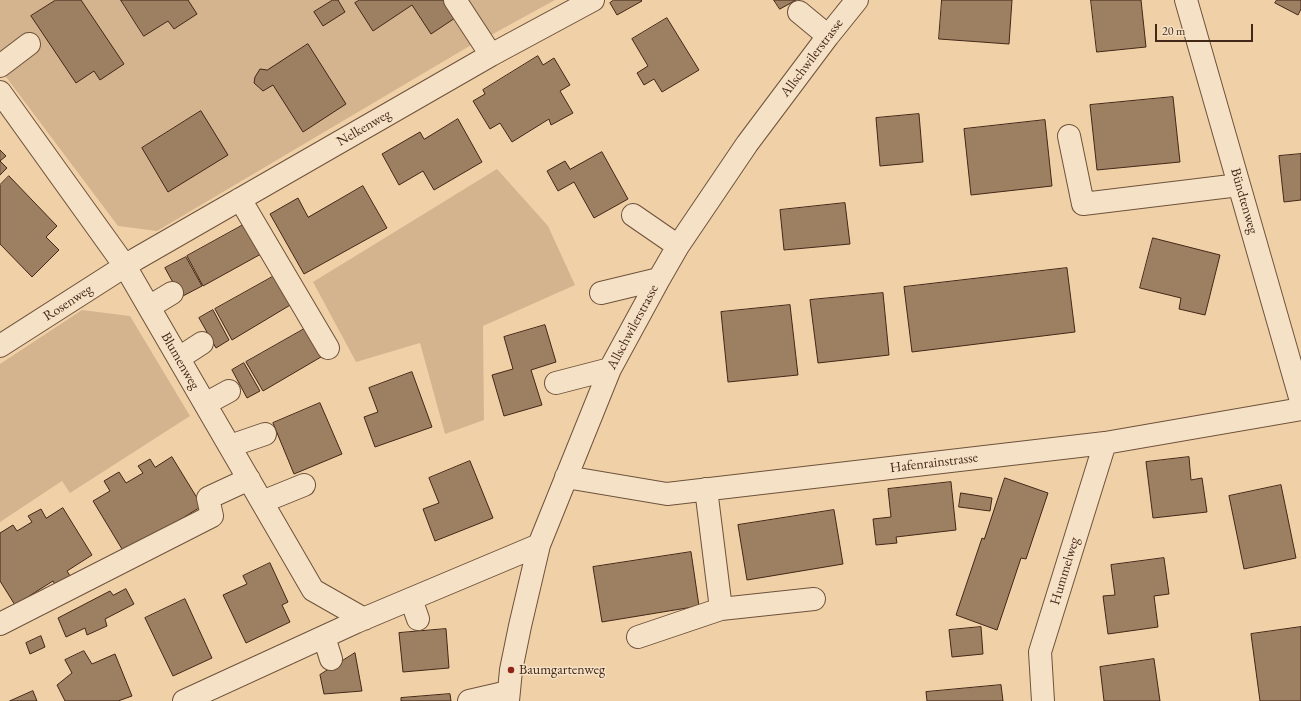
<!DOCTYPE html>
<meta charset="utf-8">
<style>
body{margin:0}
#map{position:relative;width:1301px;height:701px;overflow:hidden;background:#f0d1a7;font-family:"EB Garamond",serif}
canvas{display:block}
.scale{position:absolute;left:1155px;top:24px;width:98px;height:18px;box-sizing:border-box;border:2px solid #432717;border-top:0;padding-left:5px;font-size:12px;line-height:14px;white-space:nowrap;color:#432717;-webkit-text-stroke:3px #f5e1c6;paint-order:stroke}
</style>
<div id="map">
<canvas width="1301" height="701"></canvas>
<div class="scale">20 m</div>
</div>
<script>
const ctx = document.querySelector('canvas').getContext('2d');
ctx.lineJoin = 'round';
function fillPath(path, color) { ctx.fillStyle = color; ctx.fill(path, 'evenodd'); }
function stroke(path, color, width, dash) { ctx.strokeStyle = color; ctx.lineWidth = width; ctx.lineCap = dash ? 'butt' : 'round'; ctx.setLineDash(dash || []); ctx.stroke(path); }
function label(font, color, halo, rows, align = 'center') {
  ctx.font = font + ' "EB Garamond",serif'; ctx.lineWidth = 3; ctx.setLineDash([]); ctx.textBaseline = 'middle'; ctx.strokeStyle = halo; ctx.fillStyle = color; for (const [text, x, y, turn = 0] of rows) {
    ctx.save(); ctx.translate(x, y); ctx.rotate((+turn || 0) * Math.PI / 180); ctx.textAlign = isNaN(turn) ? turn : align; if (halo) ctx.strokeText(text, 0, 0); ctx.fillText(text, 0, 0); ctx.restore();
  }
}
fillPath(new Path2D(`
 M 0,0 L 450,0 L 478,41 L 157,231 L 118,226 L 0,69 Z
 M 469,0 L 555,0 L 491,35 Z
 M 497,169 L 548,226 L 575,285 L 483,326 L 484,420 L 445,434 L 420,343 L 356,362 L 313,282 Z
 M 82,310 L 130,316 L 190,416 L 70,493 L 62,481 L 0,522 L 0,364 Z`), '#d3b48f');
const building = new Path2D(`
 M 56,0 L 81,0 L 124,64 L 100,80 L 94,71 L 76,83 L 31,16 Z
 M 121,0 L 188,0 L 197,14 L 174,29 L 168,21 L 144,36 Z
 M 333,0 L 338,0 L 345,12 L 323,26 L 314,12 Z
 M 360,0 L 443,0 L 455,18 L 431,34 L 412,5 L 373,31 L 355,3 Z
 M 614,0 L 641,0 L 642,1 L 617,15 L 610,3 Z
 M 774,0 L 796,0 L 780,9 Z
 M 942,0 L 1012,0 L 1009,44 L 939,39 Z
 M 1091,0 L 1141,0 L 1146,47 L 1097,52 Z
 M 1277,0 L 1301,0 L 1301,9 L 1298,15 L 1275,3 Z
 M 667,18 L 699,70 L 662,92 L 654,79 L 644,85 L 637,73 L 648,66 L 632,39 Z
 M 308,44 L 346,104 L 303,132 L 273,85 L 263,91 L 254,83 L 255,77 L 260,69 L 267,70 Z
 M 538,56 L 543,65 L 554,58 L 570,85 L 560,91 L 573,113 L 551,125 L 549,119 L 512,142 L 500,123 L 490,129 L 473,101 L 485,94 L 483,90 Z
 M 1173,97 L 1180,162 L 1097,170 L 1090,105 Z
 M 201,111 L 228,155 L 168,192 L 142,148 Z
 M 919,114 L 923,162 L 880,166 L 876,118 Z
 M 458,119 L 482,162 L 434,190 L 423,171 L 399,185 L 382,154 L 420,132 L 424,139 Z
 M 1045,120 L 1052,186 L 971,195 L 964,129 Z
 M 0,150 L 6,156 L 0,161 L 7,168 L 0,175 Z
 M 602,152 L 628,199 L 594,218 L 574,182 L 558,191 L 547,171 L 565,161 L 570,169 Z
 M 1301,154 L 1301,200 L 1284,202 L 1279,156 Z
 M 9,176 L 57,226 L 46,237 L 59,250 L 32,277 L 0,244 L 0,185 Z
 M 363,186 L 387,228 L 304,274 L 270,214 L 298,198 L 308,217 Z
 M 845,203 L 850,244 L 784,250 L 780,210 Z
 M 245,224 L 261,254 L 203,286 L 187,256 Z
 M 1153,238 L 1220,255 L 1205,315 L 1179,309 L 1181,298 L 1140,288 Z
 M 186,257 L 202,286 L 181,297 L 165,268 Z
 M 1067,268 L 1075,332 L 912,352 L 904,287 Z
 M 276,275 L 292,304 L 232,340 L 215,309 Z
 M 883,293 L 889,355 L 818,363 L 810,300 Z
 M 790,305 L 798,375 L 728,382 L 721,312 Z
 M 213,310 L 229,340 L 216,348 L 199,318 Z
 M 545,325 L 556,362 L 531,370 L 542,405 L 504,416 L 492,375 L 513,369 L 504,337 Z
 M 306,328 L 321,357 L 263,391 L 246,362 Z
 M 244,363 L 260,391 L 247,398 L 232,370 Z
 M 412,372 L 432,427 L 375,447 L 364,417 L 378,412 L 369,388 Z
 M 320,403 L 342,454 L 294,474 L 273,423 Z
 M 172,457 L 202,506 L 125,554 L 93,501 L 110,491 L 104,481 L 119,472 L 126,483 L 143,473 L 138,466 L 150,459 L 155,467 Z
 M 1189,457 L 1191,480 L 1202,478 L 1207,512 L 1153,518 L 1146,462 Z
 M 470,461 L 493,518 L 435,541 L 423,509 L 439,503 L 429,478 Z
 M 1005,478 L 1048,493 L 1026,559 L 1021,558 L 997,630 L 956,615 L 982,538 L 984,539 Z
 M 951,482 L 956,530 L 896,537 L 897,543 L 876,545 L 873,519 L 891,517 L 888,489 Z
 M 1281,485 L 1296,558 L 1244,569 L 1229,496 Z
 M 961,493 L 992,498 L 990,511 L 959,507 Z
 M 63,508 L 92,555 L 67,571 L 72,579 L 57,588 L 53,581 L 15,605 L 0,581 L 0,533 L 13,525 L 17,531 L 32,522 L 28,516 L 41,509 L 46,518 Z
 M 834,510 L 843,564 L 747,580 L 738,525 Z
 M 691,552 L 699,606 L 602,622 L 593,567 Z
 M 1164,558 L 1169,594 L 1154,596 L 1158,627 L 1108,634 L 1103,596 L 1115,595 L 1111,565 Z
 M 270,563 L 288,602 L 282,605 L 290,622 L 246,643 L 223,595 L 247,584 L 243,576 Z
 M 126,589 L 134,604 L 105,619 L 107,626 L 87,635 L 85,628 L 66,637 L 58,618 L 110,591 L 113,595 Z
 M 185,599 L 212,658 L 173,676 L 145,618 Z
 M 981,627 L 983,654 L 952,657 L 949,630 Z
 M 1301,627 L 1301,701 L 1260,701 L 1251,634 Z
 M 446,629 L 449,668 L 403,672 L 399,633 Z
 M 41,636 L 45,647 L 30,654 L 26,643 Z
 M 84,651 L 92,664 L 115,654 L 132,696 L 118,701 L 65,701 L 57,685 L 72,673 L 65,660 Z
 M 355,653 L 362,691 L 324,694 L 320,675 Z
 M 1154,659 L 1160,701 L 1104,701 L 1100,667 Z
 M 1001,685 L 1003,701 L 927,701 L 926,692 Z
 M 33,691 L 37,701 L 10,701 Z
 M 450,694 L 451,701 L 401,701 L 401,698 Z`);
fillPath(building, '#9d7f62');
stroke(building, '#432717', 1);
const minor = new Path2D(`
 M 455,0 L 491,55
 M 1186,0 L 1301,401
 M 799,12 L 828,36
 M 0,66 L 29,44
 M 0,92 L 125,266 L 313,590 L 364,619
 M 1069,136 L 1083,204 L 1239,185
 M 240,199 L 328,348
 M 633,215 L 678,246
 M 601,293 L 659,279
 M 149,307 L 172,293
 M 0,346 L 136,259 L 491,55 L 593,0
 M 179,358 L 202,343
 M 556,383 L 610,369
 M 205,404 L 229,391
 M 230,446 L 265,434
 M 566,477 L 667,494 L 1105,443 L 1301,409
 M 706,489 L 721,609 L 814,599
 M 262,502 L 304,485
 M 411,599 L 418,619
 M 0,624 L 212,516 L 208,498 L 249,479
 M 324,637 L 331,659
 M 638,637 L 721,609
 M 184,701 L 356,622 L 539,545
 M 469,701 L 508,692
 M 508,701 L 511,670 L 520,626 L 539,545 L 610,369 L 659,279 L 678,246 L 747,144 L 828,36 L 857,0
 M 1043,701 L 1040,652 L 1105,443`);
stroke(minor, '#6e523b', 24);
stroke(minor, '#f5e1c6', 22);
for (const [x, y, r, color] of [
 [511,670,4,"#8f2418"]
]) { const dot = new Path2D(); dot.arc(x, y, r, 0, 2 * Math.PI); ctx.fillStyle = color; ctx.fill(dot); stroke(dot, '#f5e1c6', 1.5); }
label('14px', '#432717', '#f5e1c6', [
 ["Allschwilerstrasse",812,58,-53],
 ["Nelkenweg",364,128,-30],
 ["Bündtenweg",1244,201,74],
 ["Rosenweg",68,303,-33],
 ["Allschwilerstrasse",633,327,-62],
 ["Blumenweg",180,361,60],
 ["Hafenrainstrasse",934,463,-7],
 ["Hummelweg",1065,571,-73]
]);
label('14px', '#432717', '#f5e1c6', [
 ["Baumgartenweg",519,670]
], 'left');
</script>
